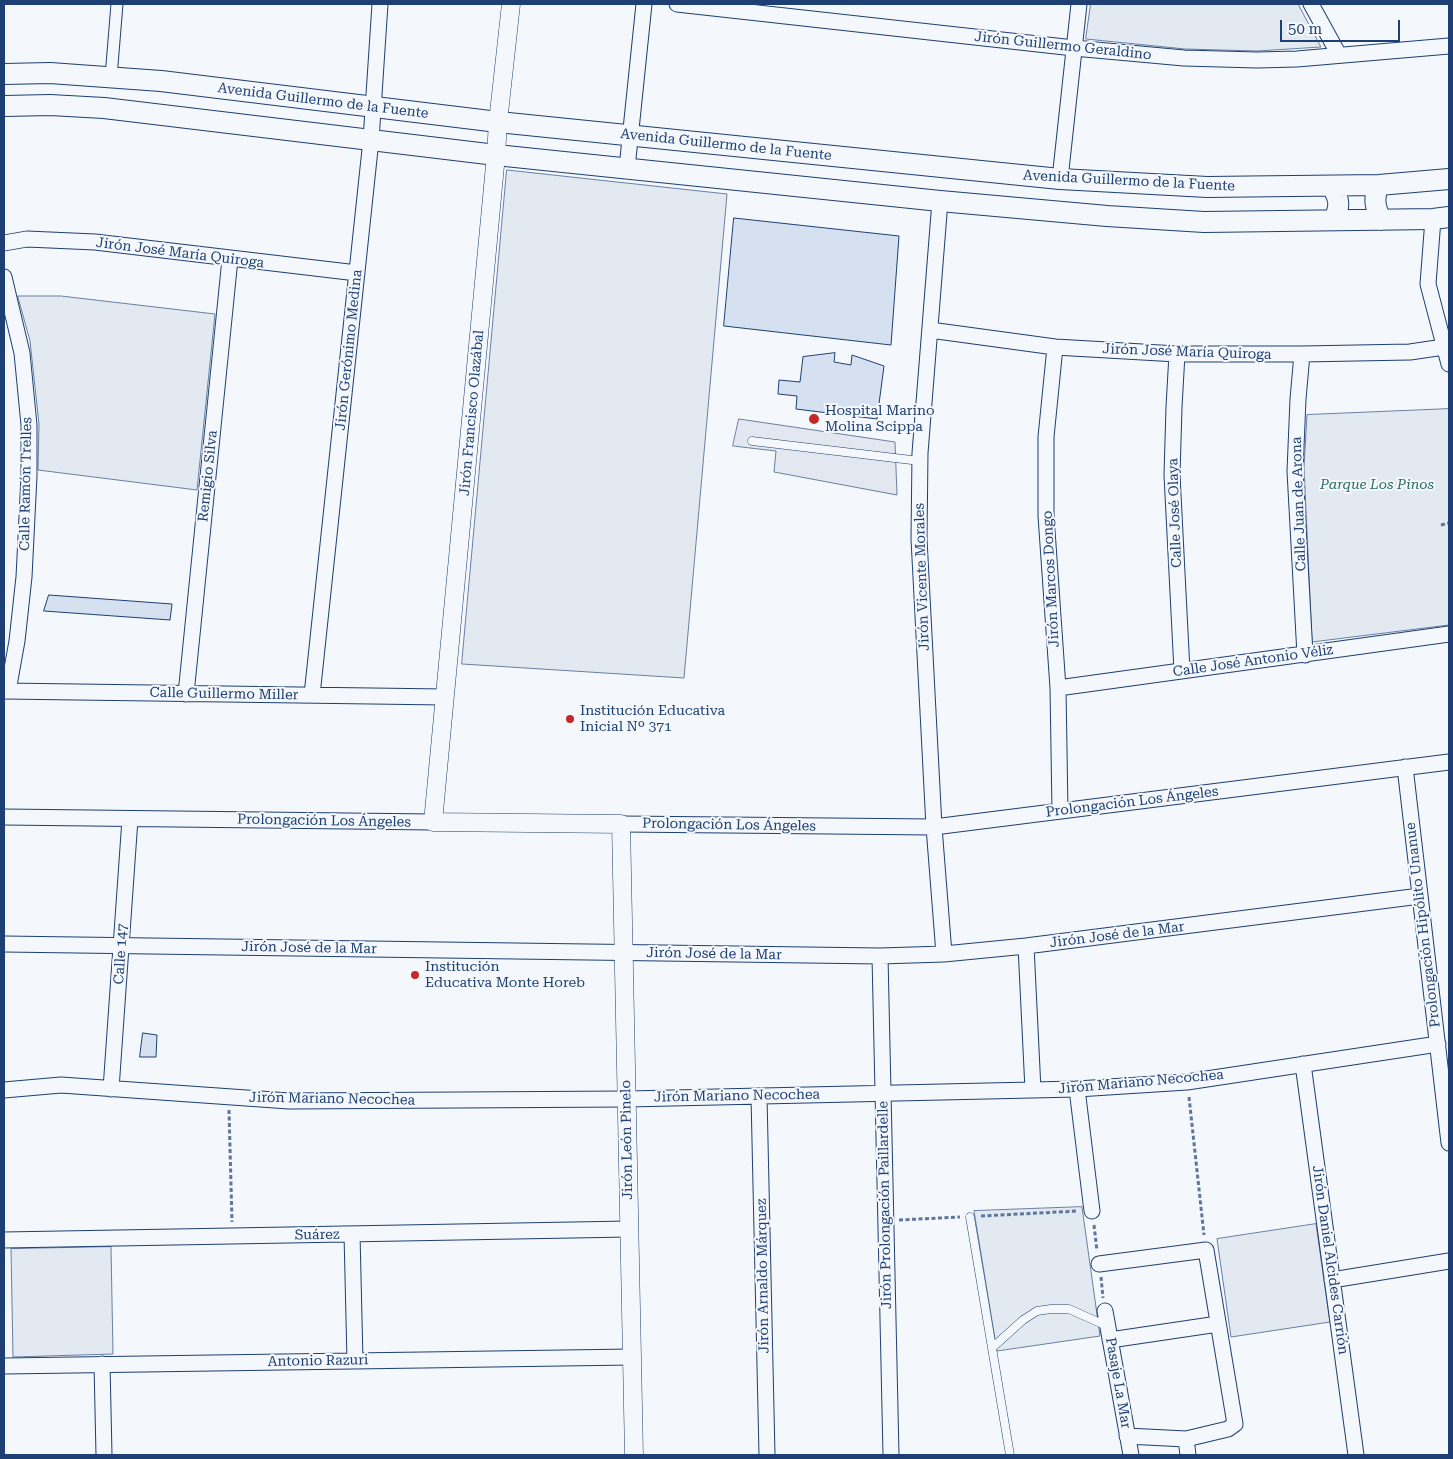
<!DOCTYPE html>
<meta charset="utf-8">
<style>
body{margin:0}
#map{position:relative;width:1453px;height:1459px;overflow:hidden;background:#f4f7fb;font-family:"Roboto Serif",serif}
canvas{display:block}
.frame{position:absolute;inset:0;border:5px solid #1d3f73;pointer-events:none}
.scale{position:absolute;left:1280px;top:20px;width:120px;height:22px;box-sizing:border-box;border:2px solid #1d3f73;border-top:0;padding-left:6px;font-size:15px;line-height:18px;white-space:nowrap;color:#1d3f73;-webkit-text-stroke:4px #f4f7fb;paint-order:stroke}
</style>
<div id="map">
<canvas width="1453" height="1459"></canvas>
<div class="frame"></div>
<div class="scale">50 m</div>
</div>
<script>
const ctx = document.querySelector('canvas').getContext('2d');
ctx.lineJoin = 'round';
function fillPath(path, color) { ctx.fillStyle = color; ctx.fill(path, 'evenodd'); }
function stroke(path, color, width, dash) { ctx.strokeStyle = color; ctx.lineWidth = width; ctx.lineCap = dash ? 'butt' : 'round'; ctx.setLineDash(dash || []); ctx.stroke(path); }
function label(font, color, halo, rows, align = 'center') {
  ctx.font = font + ' "Roboto Serif",serif'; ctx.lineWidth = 4; ctx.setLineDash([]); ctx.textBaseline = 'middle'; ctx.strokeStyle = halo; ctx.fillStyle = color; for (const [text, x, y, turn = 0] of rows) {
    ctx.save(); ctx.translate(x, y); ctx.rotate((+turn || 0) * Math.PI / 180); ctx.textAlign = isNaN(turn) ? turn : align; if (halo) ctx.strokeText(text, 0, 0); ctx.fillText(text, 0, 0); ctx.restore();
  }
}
const green = new Path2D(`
 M 1091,4 L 1298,4 L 1321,47 L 1257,51 L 1185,49 L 1086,39 Z
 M 507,170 L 727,194 L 684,678 L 462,664 Z
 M 18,296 L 61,296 L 215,314 L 197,490 L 38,470 L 39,424 L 30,341 Z
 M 1449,409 L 1449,625 L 1312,642 L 1304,467 L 1307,415 Z
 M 1082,1207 L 1100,1336 L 997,1351 L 974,1211 Z
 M 1316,1224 L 1330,1322 L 1231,1337 L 1217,1239 Z
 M 111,1247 L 113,1354 L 13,1357 L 11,1249 Z`);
fillPath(green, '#e3e9f0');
stroke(green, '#687fa3', 1);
const parking = new Path2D(`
 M 739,419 L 895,442 L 897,495 L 774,472 L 776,451 L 733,446 Z`);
fillPath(parking, '#e3e8f0');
stroke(parking, '#687fa3', 1);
const building = new Path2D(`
 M 734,218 L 899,236 L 891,345 L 724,326 Z
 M 835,353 L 834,362 L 851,365 L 852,355 L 884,366 L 877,419 L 796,409 L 797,396 L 778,394 L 779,380 L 800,382 L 803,357 Z
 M 49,595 L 172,604 L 170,620 L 44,611 Z
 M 143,1033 L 157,1035 L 156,1057 L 140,1057 Z`);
fillPath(building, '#d5e0f0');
stroke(building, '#1d3f73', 1);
const service = new Path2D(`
 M 752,441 L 920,461
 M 970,1217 L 1010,1455
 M 992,1348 L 1023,1320 L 1037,1311 L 1051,1309 L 1069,1309 L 1107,1326`);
const pedestrian = new Path2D(`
 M 111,77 L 117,4`);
const minor = new Path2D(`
 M 677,4 L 1074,48 L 1184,58 L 1257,60 L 1297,59 L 1449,46
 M 1311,4 L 1339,55
 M 627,168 L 644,4
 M 1060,179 L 1079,4
 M 940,201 L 920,453 L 919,539 L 934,827 L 944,954
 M 1433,219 L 1428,284 L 1449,364
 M 4,243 L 27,239 L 95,242 L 357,273
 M 4,277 L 22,353 L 29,425 L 29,476 L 24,577 L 17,641 L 8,691
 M 930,330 L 1055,347 L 1177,354 L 1302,354 L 1410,352 L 1444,347
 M 1055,347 L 1046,437 L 1046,516 L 1058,688 L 1060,811
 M 1177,354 L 1174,407 L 1172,475 L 1182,671
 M 1302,354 L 1298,399 L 1295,471 L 1305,655
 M 1058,688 L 1449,634
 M 4,691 L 445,697
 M 186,694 L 230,259
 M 312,695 L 371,140 L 380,4
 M 1405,767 L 1449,1143
 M 4,817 L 433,822
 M 621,824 L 934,827 L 1449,762
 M 4,944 L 880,956 L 944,954 L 1026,946 L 1420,896
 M 1026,946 L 1033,1090
 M 880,956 L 891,1455
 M 1303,1064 L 1356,1455
 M 111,1089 L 130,819
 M 1077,1089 L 1092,1211
 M 4,1090 L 61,1085 L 289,1101 L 627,1099 L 1077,1089 L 1187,1082 L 1438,1044
 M 759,1096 L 767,1455
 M 352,1234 L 355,1361
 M 4,1240 L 629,1229
 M 1099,1264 L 1206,1250 L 1235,1424 L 1228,1429 L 1186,1439
 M 1332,1280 L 1449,1261
 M 1105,1311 L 1131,1455
 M 1110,1340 L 1218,1324
 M 102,1364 L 104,1455
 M 4,1366 L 632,1357
 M 1127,1436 L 1186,1439 L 1188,1455`);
const tertiary = new Path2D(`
 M 511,4 L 498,122 L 496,155 L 433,822 L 621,824 L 634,1455`);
const secondary = new Path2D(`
 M 4,74 L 50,73 L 161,81 L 498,122 L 1060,179 L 1207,187 L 1379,185 L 1449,179
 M 4,106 L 50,105 L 104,108 L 496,155 L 940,201 L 1107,216 L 1204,222 L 1433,219 L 1449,217
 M 1379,185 C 1373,198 1375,207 1381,220
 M 1332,187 C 1340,200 1340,206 1334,220`);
stroke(service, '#1d3f73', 9);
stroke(pedestrian, '#1d3f73', 13);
stroke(minor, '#1d3f73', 17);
stroke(tertiary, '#1d3f73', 19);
stroke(secondary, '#1d3f73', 22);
stroke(new Path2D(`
 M 1441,525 L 1449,523
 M 1189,1097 L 1204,1235
 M 229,1110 L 232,1222
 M 981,1216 L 1078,1211
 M 899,1220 L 960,1217
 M 1094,1225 L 1097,1251
 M 1101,1277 L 1103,1298`), '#5e769c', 3, [4, 2.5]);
stroke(service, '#f4f7fb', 8);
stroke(pedestrian, '#f4f7fb', 11);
stroke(minor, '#f4f7fb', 15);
stroke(tertiary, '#f4f7fb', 18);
stroke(secondary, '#f4f7fb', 20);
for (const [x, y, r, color] of [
 [814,419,6,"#c62828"],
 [570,719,5,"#c62828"],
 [415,975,5,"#c62828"]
]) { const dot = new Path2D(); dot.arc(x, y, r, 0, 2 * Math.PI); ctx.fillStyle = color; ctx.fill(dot); stroke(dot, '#f4f7fb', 2); }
label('14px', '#1d3f73', '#f4f7fb', [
 ["Jirón Guillermo Geraldino",1063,46,6],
 ["Avenida Guillermo de la Fuente",323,101,7],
 ["Avenida Guillermo de la Fuente",726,145,6],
 ["Avenida Guillermo de la Fuente",1129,181,3],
 ["Jirón José María Quiroga",180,253,7],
 ["Jirón Gerónimo Medina",349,350,-84],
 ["Jirón José María Quiroga",1187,352,2],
 ["Jirón Francisco Olazábal",472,413,-85],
 ["Remigio Silva",208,476,-84],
 ["Calle Ramón Trelles",26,484,-89],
 ["Calle Juan de Arona",1299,504,-92],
 ["Calle José Olaya",1175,513,-92],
 ["Jirón Vicente Morales",922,577,-92],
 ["Jirón Marcos Dongo",1051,579,-93],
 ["Calle José Antonio Véliz",1253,661,-8],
 ["Calle Guillermo Miller",224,694,1],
 ["Prolongación Los Ángeles",1132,802,-7],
 ["Prolongación Los Ángeles",324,821,1],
 ["Prolongación Los Ángeles",729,825,1],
 ["Prolongación Hipólito Unanue",1423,925,-97],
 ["Jirón José de la Mar",1117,935,-7],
 ["Jirón José de la Mar",309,948,1],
 ["Calle 147",121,954,-86],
 ["Jirón José de la Mar",714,954,1],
 ["Jirón Mariano Necochea",1141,1082,-5],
 ["Jirón Mariano Necochea",737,1096,-1],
 ["Jirón Mariano Necochea",332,1099,1],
 ["Jirón León Pinelo",627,1140,-91],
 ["Jirón Prolongación Paillardelle",885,1205,-91],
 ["Suárez",317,1235,-1],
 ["Jirón Daniel Alcides Carrión",1330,1260,82],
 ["Jirón Arnaldo Márquez",763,1276,-91],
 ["Antonio Razuri",318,1361,-1],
 ["Pasaje La Mar",1118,1383,80]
]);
label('14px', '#1d3f73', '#f4f7fb', [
 ["Hospital Marino",825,411],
 ["Molina Scippa",825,427],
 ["Institución Educativa",580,711],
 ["Inicial Nº 371",580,727],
 ["Institución",425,967],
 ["Educativa Monte Horeb",425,983]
], 'left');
label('italic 14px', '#2c6c60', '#f4f7fb', [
 ["Parque Los Pinos",1377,485]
]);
</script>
